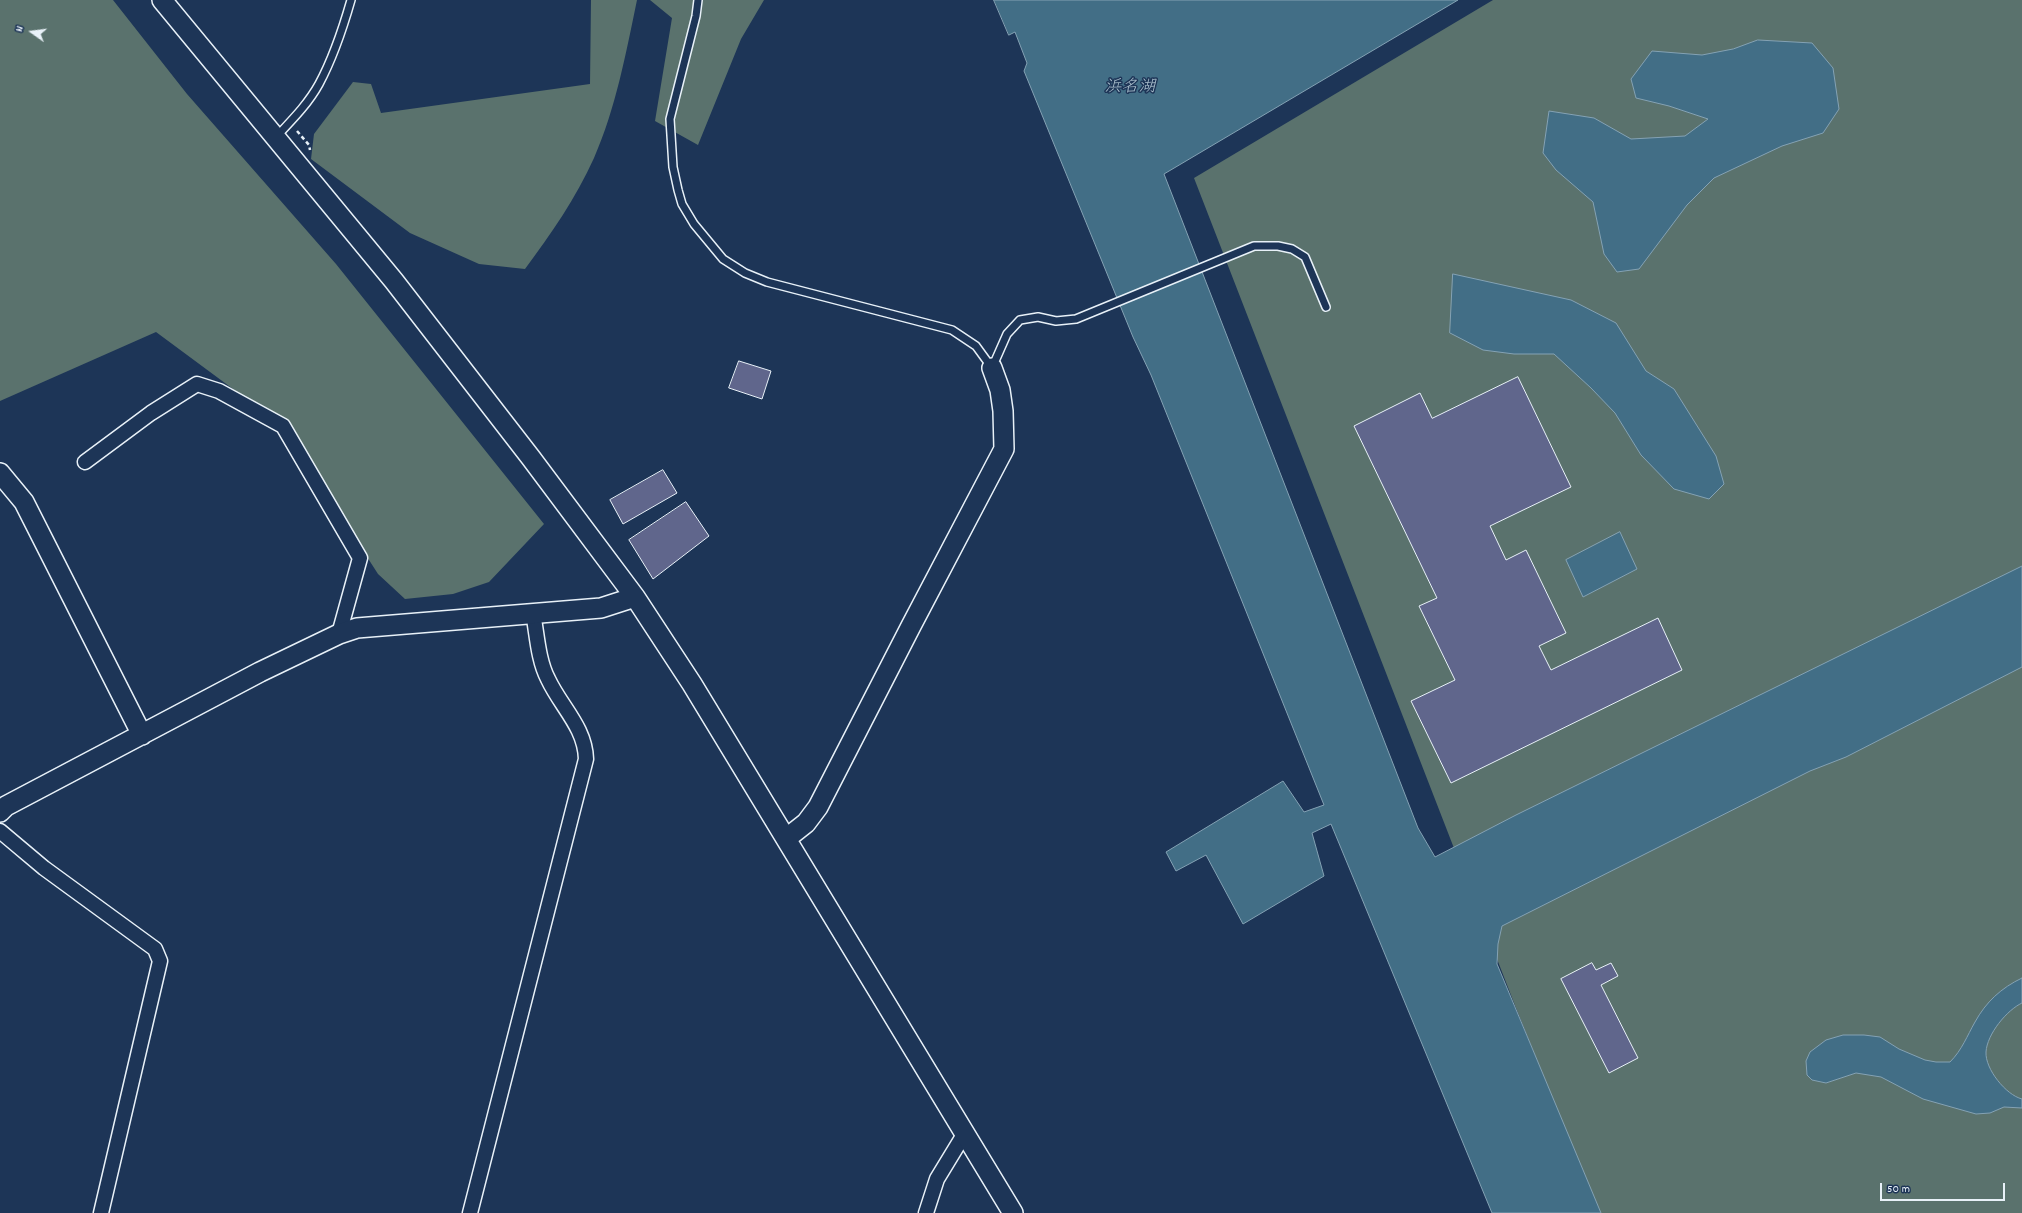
<!DOCTYPE html>
<meta charset="utf-8">
<style>
body{margin:0}
#map{position:relative;width:2022px;height:1213px;overflow:hidden;background:#1d3557;font-family:Dekko,sans-serif}
canvas{display:block}
.north{position:absolute;left:12px;top:12px;width:40px;height:40px;-webkit-text-stroke:3px #1d3557;paint-order:stroke;rotate:284deg;font-size:11px;font-weight:700;line-height:16px;text-align:center;color:#e8f1f8}
.north::after{content:'';display:block;margin:auto;width:14px;height:18px;background:#e8f1f8;clip-path:polygon(50% 0,100% 100%,50% 72%,0 100%)}
.scale{position:absolute;left:1880px;top:1183px;width:125px;height:18px;box-sizing:border-box;border:2px solid #e8f1f8;border-top:0;padding-left:5px;font-size:12px;line-height:14px;white-space:nowrap;color:#e8f1f8;-webkit-text-stroke:3px #1d3557;paint-order:stroke}
</style>
<div id="map">
<canvas width="2022" height="1213"></canvas>
<div class="north">N</div>
<div class="scale">50 m</div>
</div>
<script>
const ctx = document.querySelector('canvas').getContext('2d');
ctx.lineJoin = 'round';
function fillPath(path, color) { ctx.fillStyle = color; ctx.fill(path, 'evenodd'); }
function stroke(path, color, width, dash) { ctx.strokeStyle = color; ctx.lineWidth = width; ctx.lineCap = dash ? 'butt' : 'round'; ctx.setLineDash(dash || []); ctx.stroke(path); }
function label(font, color, halo, rows, align = 'center') {
  ctx.font = font + ' Dekko,"Klee One",sans-serif'; ctx.lineWidth = 3; ctx.setLineDash([]); ctx.textBaseline = 'middle'; ctx.strokeStyle = halo; ctx.fillStyle = color; for (const [text, x, y, turn = 0] of rows) {
    ctx.save(); ctx.translate(x, y); ctx.rotate((+turn || 0) * Math.PI / 180); ctx.textAlign = isNaN(turn) ? turn : align; if (halo) ctx.strokeText(text, 0, 0); ctx.fillText(text, 0, 0); ctx.restore();
  }
}
fillPath(new Path2D(`
 M 0,0 L 113,0 L 187,94 L 336,264 L 544,524 L 489,582 L 453,594 L 405,599 L 378,574 L 283,426 L 156,332 L 0,401 Z
 M 591,0 L 637,0 C 626,53 616,108 594,158 C 576,198 551,234 525,269 L 479,264 L 410,233 L 311,159 L 314,134 L 353,82 L 371,84 L 381,113 L 590,84 Z
 M 650,0 L 764,0 L 741,39 L 698,145 L 655,121 L 672,18 Z
 M 1493,0 L 2022,0 L 2022,1213 L 1598,1213 L 1516,1008 L 1194,178 Z`), '#5a726d');
const water = new Path2D(`
 M 994,0 L 1458,0 L 1164,174 L 1418,828 L 1435,857 L 1516,815 L 2022,566 L 2022,667 L 1846,757 L 1810,771 L 1502,926 L 1498,944 L 1497,964 L 1601,1213 L 1492,1213 L 1331,824 L 1312,833 L 1324,876 L 1243,924 L 1206,855 L 1176,871 L 1166,852 L 1283,781 L 1304,812 L 1324,805 L 1151,375 L 1133,337 L 1024,71 L 1027,63 L 1015,32 L 1009,35 Z
 M 1758,40 L 1812,43 L 1833,68 L 1839,109 L 1823,133 L 1782,146 L 1714,178 L 1687,205 L 1639,269 L 1617,272 L 1604,254 L 1593,202 L 1556,170 L 1543,153 L 1549,111 L 1594,118 L 1631,139 L 1685,136 L 1708,119 L 1669,106 L 1636,98 L 1631,79 L 1652,51 L 1702,55 L 1733,49 Z
 M 1453,274 L 1571,300 L 1616,323 L 1646,371 L 1674,389 L 1716,456 L 1724,484 L 1709,499 L 1674,489 L 1641,455 L 1615,413 L 1591,388 L 1554,354 L 1514,354 L 1483,350 L 1450,333 Z
 M 1620,532 L 1637,569 L 1583,597 L 1566,560 Z
 M 2022,978 L 2022,1003 C 2007,1010 1987,1034 1986,1052 C 1985,1069 2006,1095 2022,1099 L 2022,1108 L 2004,1107 L 1990,1113 L 1976,1114 L 1923,1099 L 1881,1077 L 1856,1073 L 1826,1083 L 1812,1080 L 1807,1075 L 1806,1061 L 1810,1052 L 1826,1040 L 1843,1035 L 1864,1035 L 1880,1037 L 1899,1049 L 1925,1060 L 1936,1062 L 1950,1062 C 1962,1050 1967,1036 1975,1022 C 1986,1002 2001,988 2022,978 Z`);
fillPath(water, '#426e86');
stroke(water, '#84a2b4', 1);
const building = new Path2D(`
 M 739,361 L 771,371 L 762,399 L 729,388 Z
 M 1518,377 L 1571,487 L 1490,526 L 1506,560 L 1526,550 L 1566,633 L 1539,646 L 1551,670 L 1658,618 L 1682,670 L 1451,783 L 1411,701 L 1455,680 L 1419,606 L 1437,598 L 1354,426 L 1420,393 L 1432,418 Z
 M 663,470 L 677,493 L 623,524 L 610,500 Z
 M 686,502 L 709,536 L 653,579 L 629,540 Z
 M 1592,963 L 1596,970 L 1611,963 L 1618,976 L 1601,985 L 1638,1058 L 1609,1073 L 1561,979 Z`);
fillPath(building, '#60668c');
stroke(building, '#e8f1f8', 1);
const lane = new Path2D(`
 M 698,0 L 696,16 L 670,119 L 673,167 L 678,190 L 682,204 L 694,224 L 723,259 L 745,273 L 767,282 L 952,330 L 976,346 L 992,368
 M 276,137 C 292,120 308,104 319,84 C 333,58 343,28 351,0
 M 992,368 L 1007,334 L 1020,320 L 1038,317 L 1056,321 L 1076,319 L 1254,246 L 1278,246 L 1292,249 L 1305,257 L 1326,307`);
const street = new Path2D(`
 M 85,462 L 151,413 L 197,384 L 219,391 L 283,426 L 360,558 L 339,634
 M 0,831 L 44,868 L 155,949 L 160,961 L 101,1213
 M 470,1213 L 586,759 C 585,727 561,707 548,679 C 538,660 537,634 533,613
 M 926,1213 L 937,1179 L 965,1133`);
const secondary = new Path2D(`
 M 162,0 L 394,281 L 531,458 L 635,597 L 692,684 L 1013,1213
 M 0,473 L 24,502 L 142,735
 M 0,812 L 6,806 L 260,672 L 339,634 L 357,628 L 601,608 L 635,597
 M 787,838 L 806,823 L 818,807 L 911,626 L 1004,449 L 1003,411 L 1000,390 L 992,368`);
stroke(lane, '#e8f1f8', 10);
stroke(street, '#e8f1f8', 17);
stroke(secondary, '#e8f1f8', 22);
stroke(new Path2D(`
 M 297,131 L 309,145 L 310,150`), '#e8f1f8', 2.5, [4, 3]);
stroke(lane, '#1d3557', 7);
stroke(street, '#1d3557', 14);
stroke(secondary, '#1d3557', 19);
label('italic 17px', '#aec3d0', '#1d3557', [
 ["浜名湖",1130,89]
]);
</script>
